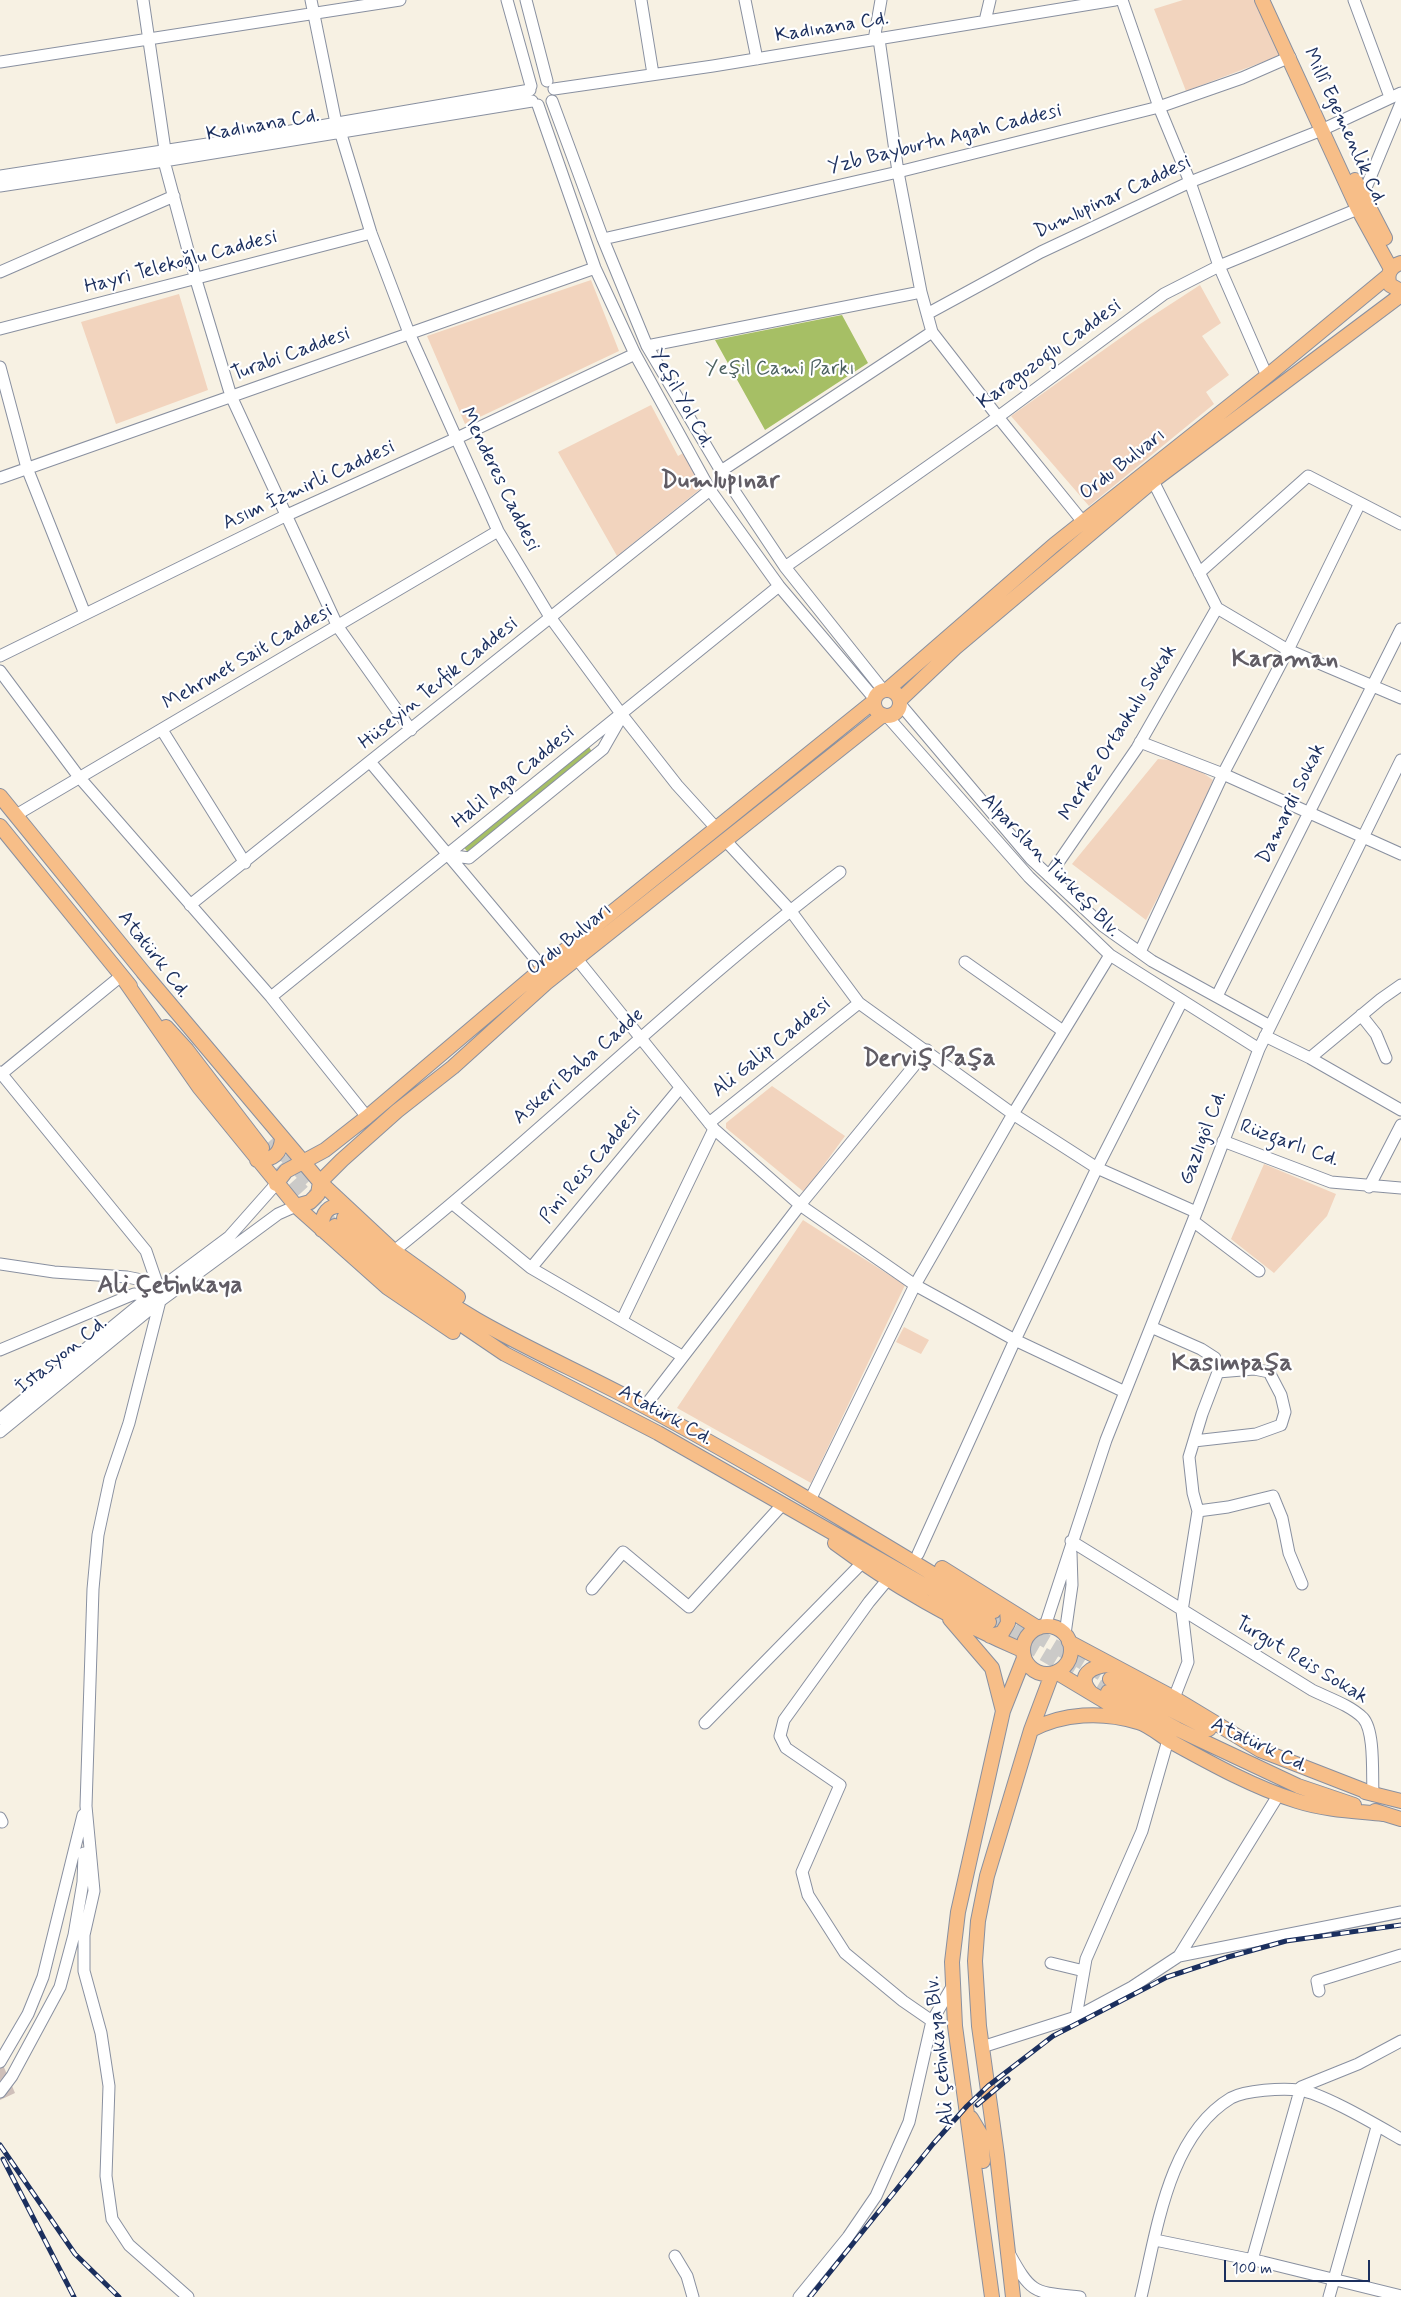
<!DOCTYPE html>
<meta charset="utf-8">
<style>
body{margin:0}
#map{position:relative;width:1401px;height:2297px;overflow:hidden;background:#f7f1e3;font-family:Mynerve,sans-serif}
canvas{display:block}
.scale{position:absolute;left:1224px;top:2260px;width:146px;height:22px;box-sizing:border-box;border:2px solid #1b2f5e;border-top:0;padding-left:6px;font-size:15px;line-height:18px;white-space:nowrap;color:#1b2f5e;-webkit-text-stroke:4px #fff;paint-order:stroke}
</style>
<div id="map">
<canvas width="1401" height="2297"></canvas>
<div class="scale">100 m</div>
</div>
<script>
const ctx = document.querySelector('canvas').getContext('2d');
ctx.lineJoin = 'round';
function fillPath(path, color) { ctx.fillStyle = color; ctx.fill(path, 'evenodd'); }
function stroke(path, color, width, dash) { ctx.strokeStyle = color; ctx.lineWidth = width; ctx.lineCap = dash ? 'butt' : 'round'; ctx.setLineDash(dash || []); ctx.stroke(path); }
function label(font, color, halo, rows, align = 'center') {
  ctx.font = font + ' Mynerve,sans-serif'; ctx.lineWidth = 4.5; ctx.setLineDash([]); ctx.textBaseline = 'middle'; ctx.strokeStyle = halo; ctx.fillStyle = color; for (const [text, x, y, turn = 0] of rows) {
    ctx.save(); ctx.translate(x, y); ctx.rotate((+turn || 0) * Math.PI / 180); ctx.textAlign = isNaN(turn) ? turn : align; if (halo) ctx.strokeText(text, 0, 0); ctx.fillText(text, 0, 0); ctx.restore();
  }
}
fillPath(new Path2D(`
 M 1183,0 L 1259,0 L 1284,54 L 1186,91 L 1154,9 Z
 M 591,280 L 619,351 L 465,424 L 427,336 Z
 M 1200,285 L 1221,323 L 1202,336 L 1229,375 L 1206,392 L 1214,404 L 1089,506 L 1011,416 L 1140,324 Z
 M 179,294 L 208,390 L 116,424 L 81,322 Z
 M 651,405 L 678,456 L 685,452 L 704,486 L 617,556 L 558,452 Z
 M 1158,759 L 1181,761 L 1196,768 L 1213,780 L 1184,847 L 1146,920 L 1072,864 Z
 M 772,1086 L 845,1136 L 804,1192 L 726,1128 L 726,1123 Z
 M 1264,1164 L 1336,1194 L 1327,1216 L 1274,1273 L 1231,1239 Z
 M 803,1220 L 905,1285 L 811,1483 L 677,1408 Z
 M 904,1327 L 929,1340 L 921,1354 L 896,1342 Z`), '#f2d4be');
fillPath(new Path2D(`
 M 0,2058 L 15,2093 L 0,2100 Z`), '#cfc0ba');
fillPath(new Path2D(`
 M 842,315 L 868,363 L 765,430 L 715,340 Z
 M 587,743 L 594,756 L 471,856 L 461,844 Z`), '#a6bf65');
stroke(new Path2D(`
 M 271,1140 L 340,1214
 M 265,1150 L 331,1223
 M 999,1613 L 1110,1679
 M 989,1622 L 1108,1692`), '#cbcac8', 14, [14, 7]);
const minor = new Path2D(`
 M 143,0 L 165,150
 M 311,0 L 336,123
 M 507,0 L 531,86
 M 526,0 L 547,81
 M 641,0 L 653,74
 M 745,0 L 757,59
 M 1122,0 L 1159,107 L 1190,182 L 1219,266 L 1267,376
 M 1354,0 L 1390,97
 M 985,21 L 990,0
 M 879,39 L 898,172 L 921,292 L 932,332 L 998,417 L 1083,522
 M 874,40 L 881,0
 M 0,62 L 400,0
 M 554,89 L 713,66 L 1115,0
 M 552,101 L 603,239 L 647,346 L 721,471 L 785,567 L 883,690
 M 538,105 L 595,268 L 635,354 L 710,490 L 779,586 L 874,698
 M 1328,127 L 1401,93
 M 340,131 L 371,233 L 409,333 L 498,531 L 550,617 L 622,715 L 677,785 L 716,828
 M 164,161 L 196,280 L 231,396 L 338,627 L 411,730
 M 0,176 L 285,132 L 530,90
 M 0,186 L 164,161 L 532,101
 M 1363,195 L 1401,103
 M 603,239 L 898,172 L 1159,107 L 1242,78 L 1290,57
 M 0,272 L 174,196
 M 927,314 L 1041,252 L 1190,182 L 1322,130
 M 0,329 L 371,233
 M 647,346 L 921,292
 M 0,367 L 27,468 L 85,614
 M 721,471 L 932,332
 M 0,478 L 595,268
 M 1153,481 L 1217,608 L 1288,650 L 1401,698
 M 785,567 L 998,417 L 1164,294 L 1219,266 L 1358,209
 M 1199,573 L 1308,476 L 1401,524
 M 0,656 L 285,516 L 457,438 L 635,354
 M 0,671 L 79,777 L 271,997 L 367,1117
 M 900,704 L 1031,859 L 1103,926 L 1152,961 L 1270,1026
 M 887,716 L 1029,877 L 1110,955 L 1259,1049
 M 162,730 L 245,863
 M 1140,742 L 1223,774 L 1401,854
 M 371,763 L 543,968
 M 16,815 L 498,531
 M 725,840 L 790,910 L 859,1003 L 1013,1114 L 1097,1168 L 1196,1212
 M 448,855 L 469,858 L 603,749 L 619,721
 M 1049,876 L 1137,748 L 1217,608
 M 190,905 L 710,490
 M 1140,952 L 1223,774 L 1288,650 L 1360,503
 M 577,959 L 714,1129 L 800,1205 L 915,1285 L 1015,1340 L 1125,1392
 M 965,962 L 1063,1031
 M 1217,996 L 1401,629
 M 271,997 L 779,586
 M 1361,1015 L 1376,1034 L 1386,1058
 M 1265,1036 L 1310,1058 L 1401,1110
 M 1310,1058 L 1381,999 L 1401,985
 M 0,1072 L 146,1251 L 159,1289
 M 0,1075 L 121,976
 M 709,1123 L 859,1003
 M 1223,1141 L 1331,1182 L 1401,1188
 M 1369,1187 L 1401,1125
 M 453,1204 L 531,1268 L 682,1356
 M 1193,1221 L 1259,1271
 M 394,1251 C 546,1129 685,990 840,872
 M 0,1264 L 54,1272 L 127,1277 L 142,1280 L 159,1289
 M 531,1268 L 680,1088
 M 622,1320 L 714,1129
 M 1151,1327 L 1201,1349 L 1215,1358 L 1218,1372
 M 0,1350 L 134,1294 L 150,1296 L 160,1301 L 129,1423 L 110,1479 L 98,1535 L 93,1589 L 86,1806 L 94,1891 L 84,1935 L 84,1971 L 101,2033 L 109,2086 L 106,2176 L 112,2219 L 129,2245 L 188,2297
 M 645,1406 L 800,1205 L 927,1050
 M 0,1419 L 150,1296 L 229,1237 L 276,1184
 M 0,1432 L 160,1301 L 278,1214 L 296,1206
 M 1194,1441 L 1256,1434 L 1281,1425 L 1285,1412 L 1281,1395 L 1269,1372 L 1254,1369 L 1218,1372
 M 810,1500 L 915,1285 L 1013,1114 L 1110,955
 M 1198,1511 L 1228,1507 L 1273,1496 L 1282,1518 L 1289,1553 L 1302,1584
 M 1071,1541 L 1312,1690 C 1328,1698 1350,1705 1363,1718 C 1375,1731 1372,1775 1373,1794
 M 918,1554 L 1015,1340 L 1097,1168 L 1182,1001
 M 889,1578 L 869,1602 L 784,1720 L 780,1736 L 786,1748 L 840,1785 L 802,1872 L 808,1895 L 845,1953 L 903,2001 L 932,2021
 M 592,1589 L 623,1552 L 689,1607 L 782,1505
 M 1045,1626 L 1106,1440 L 1193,1221 L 1259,1049 L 1401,760
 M 1065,1634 L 1072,1585 L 1071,1553
 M 1174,1698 L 1188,1662 L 1182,1611 L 1198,1511 L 1193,1493 L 1189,1457 L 1202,1414 L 1218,1372
 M 705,1723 L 862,1563
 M 0,1818 L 2,1822
 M 1179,1956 L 1401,1912
 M 1051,1963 L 1084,1971
 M 1319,1991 L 1317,1981 L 1401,1955
 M 1076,2017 L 1086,1959 L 1142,1831 L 1168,1740
 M 982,2047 L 1076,2017 L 1132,1987 L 1179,1956 L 1279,1794
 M 0,2062 L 28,2014 L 43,1977 L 83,1815
 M 0,2092 L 12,2076 L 60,1987 L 74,1935 L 83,1882 L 84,1853
 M 1155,2240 L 1263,2262 L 1401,2296
 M 1009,2253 C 1032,2295 1034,2292 1080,2297
 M 675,2256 L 687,2276 L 693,2297
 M 1252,2260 L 1301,2087 L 1358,2064 L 1401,2041
 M 799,2297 L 848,2237 L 876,2196 L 909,2122 L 932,2021 L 953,1985
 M 1141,2297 C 1157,2231 1168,2136 1231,2098 C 1246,2090 1282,2088 1299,2090 C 1323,2093 1378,2126 1401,2139
 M 1329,2297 L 1377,2127`);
const major = new Path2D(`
 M 1262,0 L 1358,209 L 1391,269
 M 1355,180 L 1385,238
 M 1401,263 C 1390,266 1386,275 1390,285 L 1401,291
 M874 703a13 13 0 1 1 26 0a13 13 0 1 1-26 0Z
 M 887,690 L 1054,545 L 1267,376 L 1388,276
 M 900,700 L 955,648 L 1153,481 L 1401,295
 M 0,796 L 148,978
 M 0,826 L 130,986
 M 143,972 L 320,1182 L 394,1251 L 458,1297
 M 125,981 L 199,1087 L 296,1206 L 388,1288 L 453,1332
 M 166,1027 L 187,1050 L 262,1148
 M 257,1160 C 273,1160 281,1154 282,1138
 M 276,1184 L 286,1171 L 325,1150 L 367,1117 L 543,968 L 873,702
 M 296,1206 L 310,1202 L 318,1194 L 320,1182 L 342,1160 L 397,1111 L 453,1067 L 546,983 L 883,715
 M 344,1218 C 384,1257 428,1291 477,1320 C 531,1351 589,1376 644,1406 C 763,1470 878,1541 994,1611
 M 335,1226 L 406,1287 L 505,1354 L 658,1433 L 989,1622
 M 322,1230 C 321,1213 328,1204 345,1206
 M 835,1543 C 890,1584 959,1623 1022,1650
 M 942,1568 L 1038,1628
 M 950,1619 L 992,1668 L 1003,1711
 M1023 1650a24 24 0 1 1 48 0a24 24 0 1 1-48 0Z
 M 990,1636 L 1002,1633 L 1008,1623 L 1007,1610
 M 1069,1642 L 1174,1698 L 1260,1750 L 1373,1794
 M 1056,1672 L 1131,1717
 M 1110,1679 L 1209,1729
 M 1108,1692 L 1177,1729 L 1298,1786 L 1354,1805
 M 1091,1693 C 1075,1675 1092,1666 1109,1665
 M 1031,1730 C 1063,1713 1102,1711 1138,1722 C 1149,1725 1160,1735 1170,1741 C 1210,1763 1253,1787 1297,1801 C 1325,1810 1354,1811 1383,1814
 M 1365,1792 L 1401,1801
 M 1375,1811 L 1401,1819
 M 971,2118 L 981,2135 L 983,2161
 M 992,2297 L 955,2026 L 952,1962 L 958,1912 L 1003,1711 L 1024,1658
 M 1013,2297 L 997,2155 L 979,2026 L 975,1961 L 978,1921 L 987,1876 L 1031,1730 L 1052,1674`);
stroke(minor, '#8990a0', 13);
stroke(major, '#8990a0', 16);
stroke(minor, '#fff', 11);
stroke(major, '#f7be88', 14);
const rail = new Path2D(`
 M 977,2105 L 1008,2079
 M 0,2145 L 75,2254 L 119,2297
 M 3,2159 L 74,2297
 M 810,2297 L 933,2144 L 967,2106 L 988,2086 L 1053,2036 L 1167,1977 L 1228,1957 L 1286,1941 L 1401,1925`);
stroke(rail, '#1b2f5e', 5);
stroke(rail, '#fff', 3, [9]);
label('20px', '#1b2f5e', '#fff', [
 ["Kadınana Cd.",832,28,-9],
 ["Kadınana Cd.",263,126,-10],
 ["Millî Egemenlik Cd.",1344,127,65],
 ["Yzb Bayburtu Agah Caddesi",945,140,-14],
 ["Dumlupinar Caddesi",1113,198,-25],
 ["Hayri Telekoğlu Caddesi",181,263,-15],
 ["Turabi Caddesi",291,355,-20],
 ["Karagozoglu Caddesi",1050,355,-36],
 ["Yeşil Yol Cd.",681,399,61],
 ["Ordu Bulvarı",1123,465,-38],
 ["Menderes Caddesi",499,480,64],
 ["Asım İzmirli Caddesi",309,486,-25],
 ["Mehrmet Sait Caddesi",248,658,-30],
 ["Hüseyin Tevfik Caddesi",439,684,-39],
 ["Merkez Ortaokulu Sokak",1119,733,-58],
 ["Halil Aga Caddesi",514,778,-39],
 ["Damardi Sokak",1292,804,-64],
 ["Alparslan Türkeş Blv.",1050,866,46],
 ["Ordu Bulvarı",570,940,-39],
 ["Atatürk Cd.",153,955,52],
 ["Ali Galip Caddesi",772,1048,-39],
 ["Askeri Baba Cadde",579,1067,-41],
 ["Gazlıgöl Cd.",1204,1138,-69],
 ["Rüzgarlı Cd.",1289,1144,20],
 ["Pini Reis Caddesi",591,1166,-50],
 ["İstasyon Cd.",62,1356,-39],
 ["Atatürk Cd.",665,1416,29],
 ["Turgut Reis Sokak",1301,1661,31],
 ["Atatürk Cd.",1259,1746,25],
 ["Ali Çetinkaya Blv.",941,2051,-96]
]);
label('20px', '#4c6160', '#fff', [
 ["Yeşil Cami Parkı",780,370]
]);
label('bold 25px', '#615d65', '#fff', [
 ["Dumlupınar",720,482],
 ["Karaman",1285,661],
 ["Derviş Paşa",929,1060],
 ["Ali Çetinkaya",170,1287],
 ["Kasımpaşa",1232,1365]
]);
</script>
